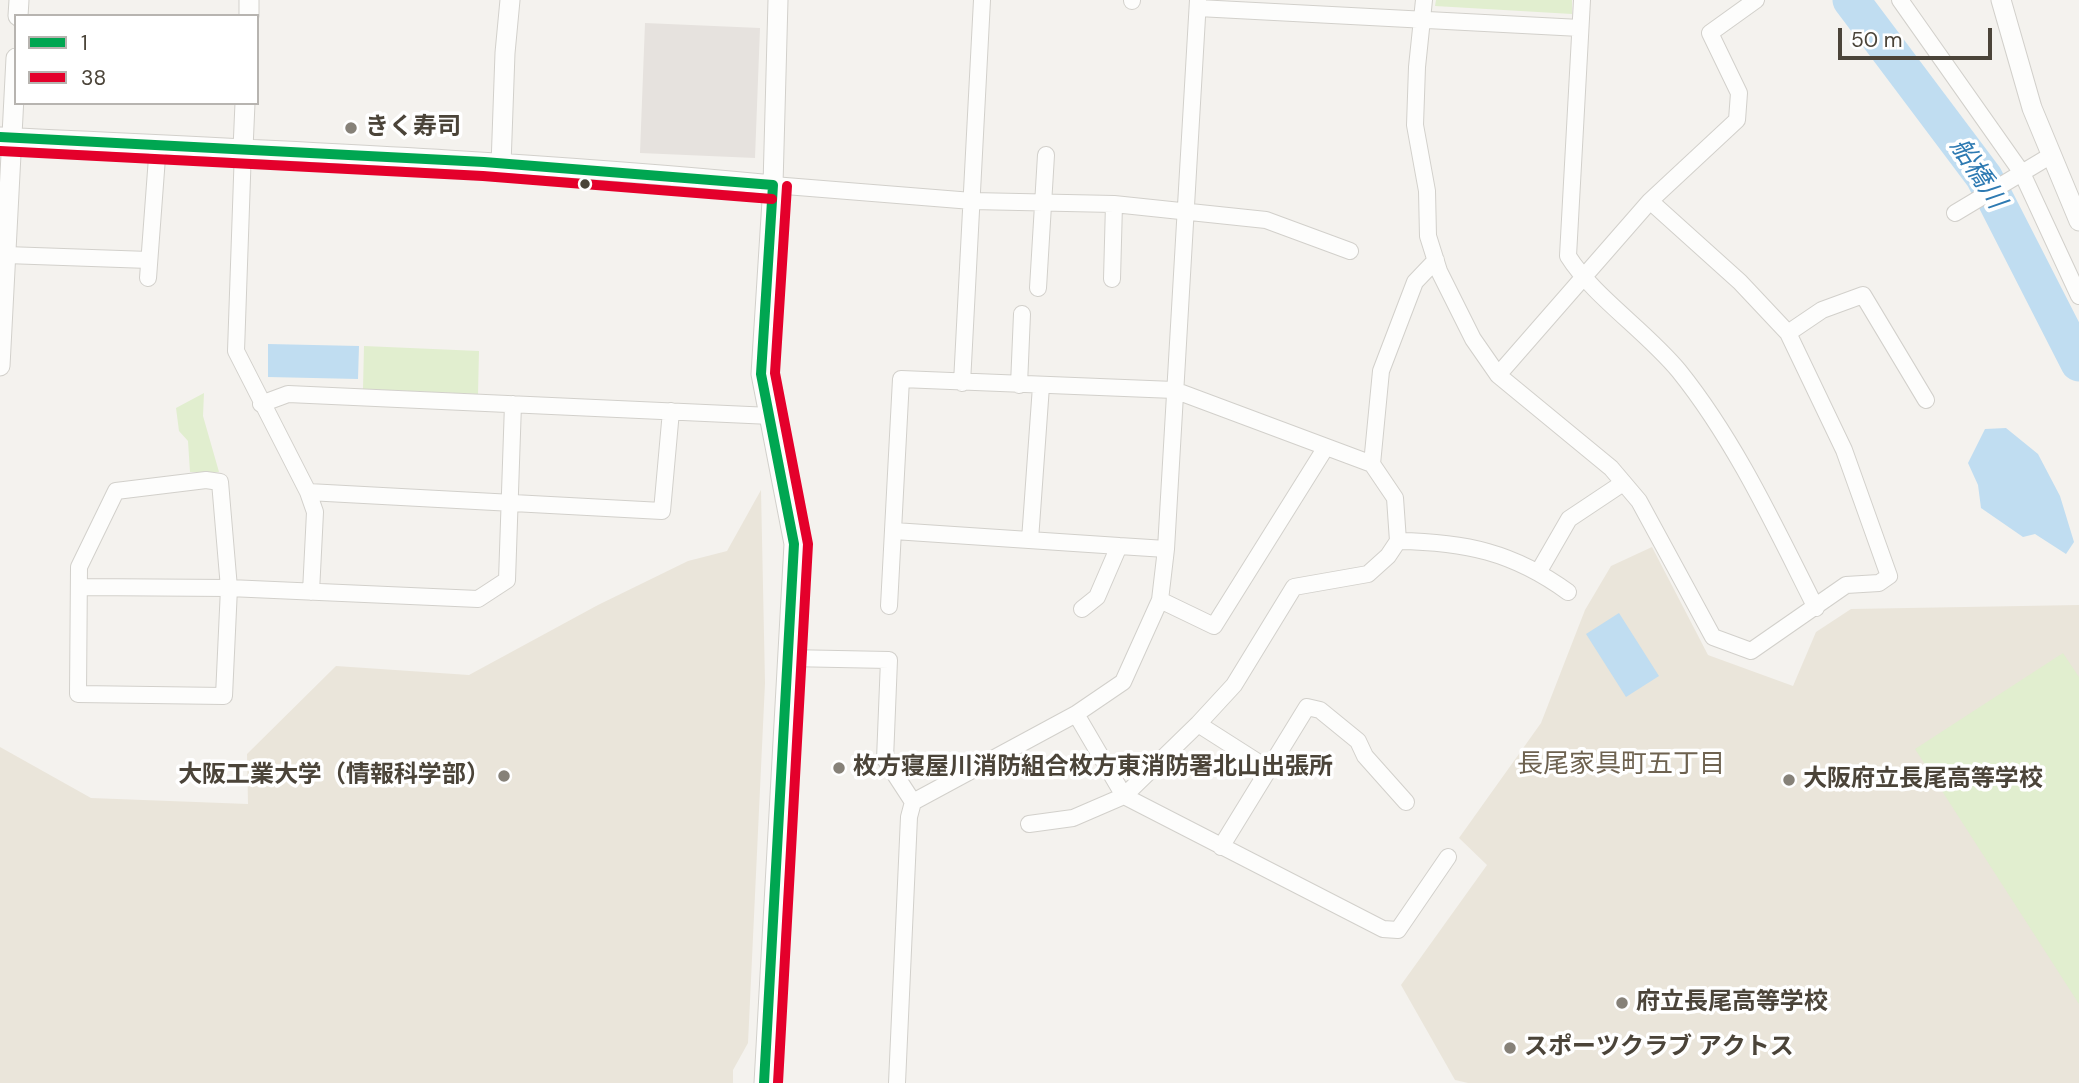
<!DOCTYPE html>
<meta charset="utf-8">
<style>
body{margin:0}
#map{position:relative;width:2079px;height:1083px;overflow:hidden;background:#f4f2ee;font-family:"DM Sans",sans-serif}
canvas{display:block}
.legend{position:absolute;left:14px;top:14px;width:245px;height:91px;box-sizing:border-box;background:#fff;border:2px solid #b7b4b0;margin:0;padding:9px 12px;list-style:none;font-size:21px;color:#4b4439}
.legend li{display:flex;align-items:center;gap:14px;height:35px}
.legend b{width:35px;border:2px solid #b7b4b0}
.scale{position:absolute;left:1838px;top:28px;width:154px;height:32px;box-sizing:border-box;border:4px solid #4b4439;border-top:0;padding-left:9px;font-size:21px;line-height:24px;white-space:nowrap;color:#4b4439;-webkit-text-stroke:5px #fff;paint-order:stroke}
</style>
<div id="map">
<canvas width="2079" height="1083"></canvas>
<ul class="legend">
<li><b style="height:9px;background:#00a651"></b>1</li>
<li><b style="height:9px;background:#e4002b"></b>38</li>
</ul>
<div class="scale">50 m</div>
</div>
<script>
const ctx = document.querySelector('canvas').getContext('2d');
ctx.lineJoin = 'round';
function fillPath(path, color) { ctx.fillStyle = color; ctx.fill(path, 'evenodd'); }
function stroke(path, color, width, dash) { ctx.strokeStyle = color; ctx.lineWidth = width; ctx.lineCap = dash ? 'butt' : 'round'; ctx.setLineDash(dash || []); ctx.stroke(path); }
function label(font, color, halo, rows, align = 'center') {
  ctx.font = font + ' "DM Sans","Noto Sans JP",sans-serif'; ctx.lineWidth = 7; ctx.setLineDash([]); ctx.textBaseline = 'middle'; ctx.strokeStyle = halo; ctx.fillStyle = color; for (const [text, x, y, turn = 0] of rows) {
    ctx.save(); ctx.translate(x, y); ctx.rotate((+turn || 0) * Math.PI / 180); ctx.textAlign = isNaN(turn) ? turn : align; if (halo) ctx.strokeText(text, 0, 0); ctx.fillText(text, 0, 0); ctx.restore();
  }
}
fillPath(new Path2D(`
 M 645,23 L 760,28 L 755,158 L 640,153 Z`), '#e6e2de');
fillPath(new Path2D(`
 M 761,490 L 765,683 L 748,1043 L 733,1070 L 733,1083 L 0,1083 L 0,747 L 91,798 L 248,804 L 247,754 L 336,666 L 469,675 L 598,605 L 688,561 L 727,551 Z
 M 1652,547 L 1708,655 L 1793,686 L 1816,632 L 1851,609 L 2079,605 L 2079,1083 L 1468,1083 L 1455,1080 L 1401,985 L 1487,865 L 1459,838 L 1541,723 L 1585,610 L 1611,566 Z`), '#eae5da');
fillPath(new Path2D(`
 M 1436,0 L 1572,0 L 1572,14 L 1435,6 Z
 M 364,346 L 479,351 L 478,394 L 363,389 Z
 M 204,393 L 203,416 L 219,472 L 190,472 L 188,441 L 179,431 L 176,408 Z
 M 2063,653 L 2079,677 L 2079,1004 L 1915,749 Z`), '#e1eecf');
fillPath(new Path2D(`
 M 268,344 L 359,346 L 358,379 L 268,377 Z
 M 2006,428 L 2038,454 L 2060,496 L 2074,542 L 2066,554 L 2035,534 L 2023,537 L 1981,508 L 1978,485 L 1968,463 L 1985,429 Z
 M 1619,613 L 1659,676 L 1626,697 L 1586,634 Z`), '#c0ddf1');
stroke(new Path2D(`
 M 1851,0 L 1984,177 L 2079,363`), '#c0ddf1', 37);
const minor = new Path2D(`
 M 1424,0 L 1417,67 L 1415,125 L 1427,191 L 1428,236 L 1439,271 L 1473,339 L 1498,375 L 1611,468 L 1639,501 L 1713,637 L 1751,651 L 1846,585 L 1879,583 L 1889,576 L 1844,450 L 1788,333 L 1740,282 L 1650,201
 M 1582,0 L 1568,256 C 1593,296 1646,331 1679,371 C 1736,442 1775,527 1816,608
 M 1900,0 L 2022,173 L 2079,296
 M 1132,1 L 1132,0
 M 1198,8 L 1580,28
 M 243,149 L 236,351 L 308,492 L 315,512 L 311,592
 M 773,185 L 972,201 L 1114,204 L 1266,220 L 1350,251
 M 1955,213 L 2050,156
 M 6,255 L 149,260
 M 148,278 L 158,144
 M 1112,279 L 1114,204
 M 1038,288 L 1046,155
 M 1788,333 L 1822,310 L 1863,295 L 1926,400
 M 1498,375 L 1650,201 L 1737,120 L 1739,93 L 1710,33 L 1756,0
 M 962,383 L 982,0
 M 1019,385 L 1022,314
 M 261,404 L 288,394 L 771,416
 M 1372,464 L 1381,371 L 1415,282 L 1436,260
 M 206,480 L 220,482 L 229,588 L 224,696 L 78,694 L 79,567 L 116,491 Z
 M 308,492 L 662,511 L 671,411
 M 894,531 L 1119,546
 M 1030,540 L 1041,386
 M 1398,541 C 1465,542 1513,552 1568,592
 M 1539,571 L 1569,519 L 1623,483
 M 80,587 L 229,588 L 478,599 L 507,580 L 513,404
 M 1160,600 L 1214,626 L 1326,447
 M 889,606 L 901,379 L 1174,390 L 1372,464 L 1395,498 L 1398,541 L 1388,556 L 1368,574 L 1294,587 L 1234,685 L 1198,724 L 1124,796 L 1073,818 L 1029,824
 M 1082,609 L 1097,597 L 1119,546 L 1166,549
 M 787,658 L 889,660 L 885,759 L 913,802
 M 1076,714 L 1124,796 L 1383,929 L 1398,930 L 1448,857
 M 1198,724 L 1267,768
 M 1221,847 L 1307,707 L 1320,710 L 1358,741 L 1365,756 L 1406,802
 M 897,1083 L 909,817 L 913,802 L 1076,714 L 1123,682 L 1160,600 L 1166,549 L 1198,0`);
const tertiary = new Path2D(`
 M 2001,0 L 2032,108 L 2079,221
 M 18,16 L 19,0
 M 249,16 L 249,0
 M 0,137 C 258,150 516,160 773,185
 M 243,149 L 245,103
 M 501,165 L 505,53 L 510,0
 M 0,366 L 16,58
 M 764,1083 L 794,544 L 761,374 L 773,185 L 778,0`);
stroke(minor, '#d2d0cb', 18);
stroke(tertiary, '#d2d0cb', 21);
stroke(minor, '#fdfdfc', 16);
stroke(tertiary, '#fdfdfc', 19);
stroke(new Path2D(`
 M 0,137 L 484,162 L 773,185
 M 764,1083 L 794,544 L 761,374 L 773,185`), '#00a651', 10);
stroke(new Path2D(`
 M 0,151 L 483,176 L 772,199
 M 778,1083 L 808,544 L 775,373 L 787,186`), '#e4002b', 10);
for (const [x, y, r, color] of [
 [351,128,7,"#868178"],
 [585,184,6,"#4b4439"],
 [839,768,7,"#868178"],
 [504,776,7,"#868178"],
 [1789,780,7,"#868178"],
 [1622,1003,7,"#868178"],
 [1510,1048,7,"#868178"]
]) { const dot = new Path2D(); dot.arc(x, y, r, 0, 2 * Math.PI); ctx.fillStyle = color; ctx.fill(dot); stroke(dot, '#fff', 2.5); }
label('bold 24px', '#4b4439', '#fff', [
 ["きく寿司",365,128],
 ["枚方寝屋川消防組合枚方東消防署北山出張所",853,768],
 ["大阪工業大学（情報科学部）",490,776,"right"],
 ["大阪府立長尾高等学校",1803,780],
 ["府立長尾高等学校",1636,1003],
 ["スポーツクラブ アクトス",1524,1048]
], 'left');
label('italic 26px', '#2e7ab2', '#fff', [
 ["船橋川",1977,174,57]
]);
label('26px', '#6e6250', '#fff', [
 ["長尾家具町五丁目",1621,765]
]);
</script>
